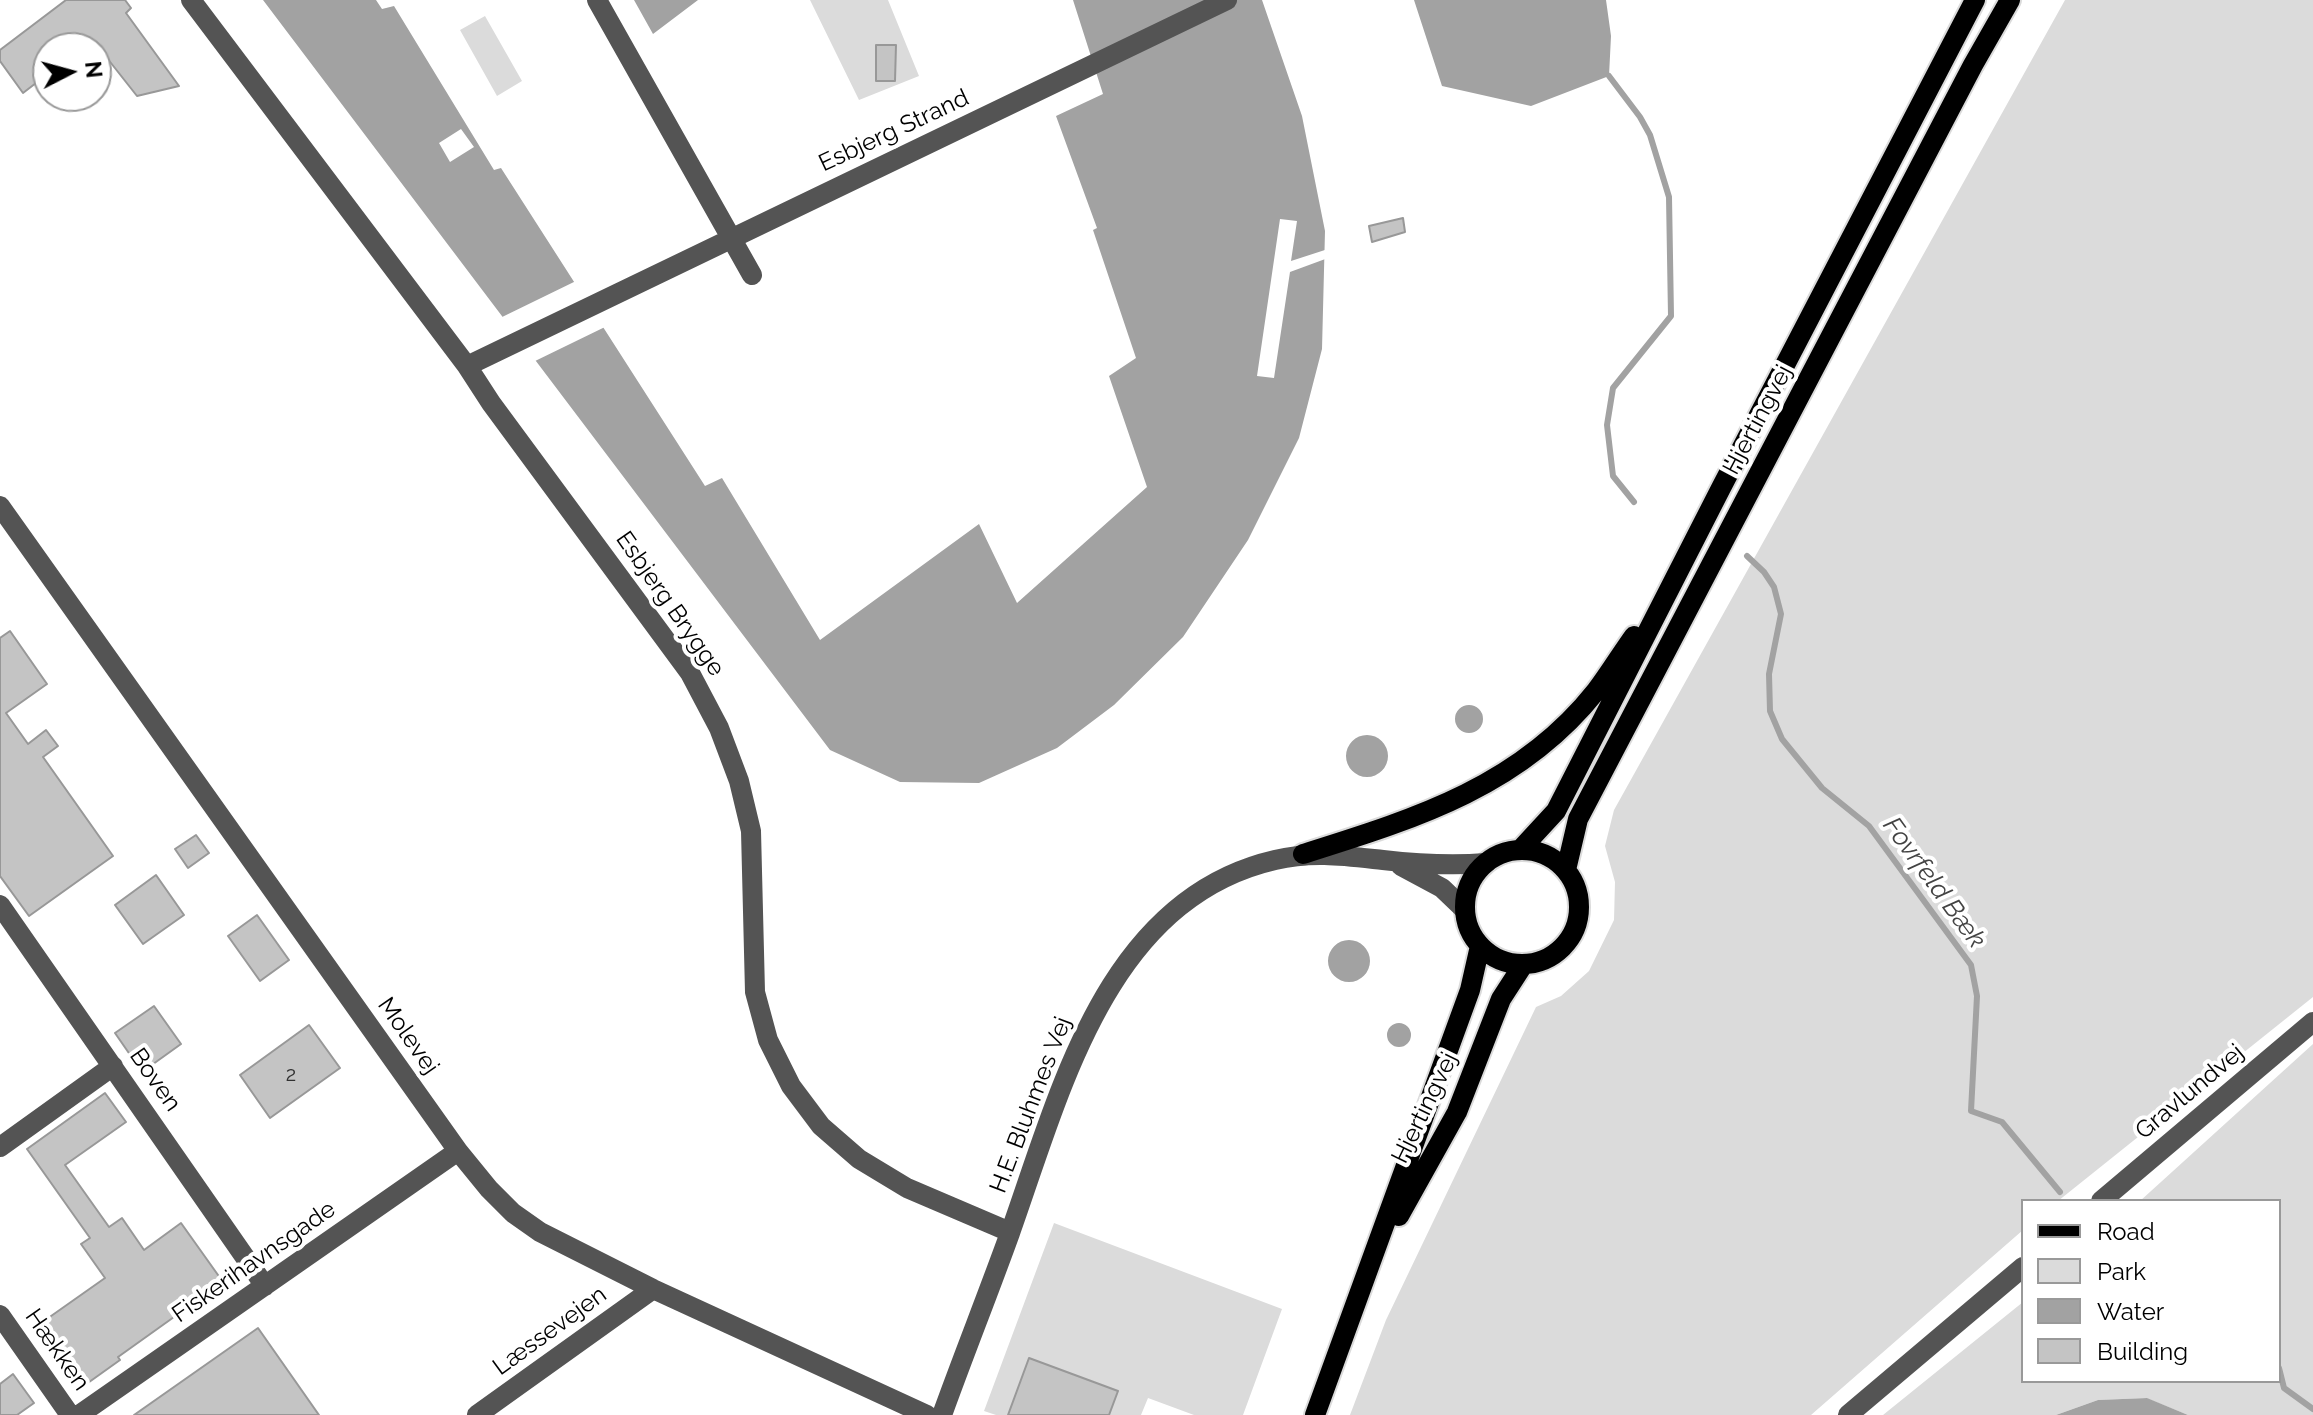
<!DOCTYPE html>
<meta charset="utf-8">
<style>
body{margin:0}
#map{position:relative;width:2313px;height:1415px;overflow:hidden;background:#fff;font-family:Raleway,sans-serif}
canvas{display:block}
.legend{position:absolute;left:2021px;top:1199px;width:260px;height:184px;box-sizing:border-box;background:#fff;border:2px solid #999;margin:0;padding:10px 14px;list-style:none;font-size:24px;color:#000}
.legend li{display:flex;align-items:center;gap:16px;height:40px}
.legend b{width:40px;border:2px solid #999}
.north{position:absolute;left:32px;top:32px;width:80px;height:80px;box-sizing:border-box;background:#fff;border:2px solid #999;border-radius:50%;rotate:84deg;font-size:22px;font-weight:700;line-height:32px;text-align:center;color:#000}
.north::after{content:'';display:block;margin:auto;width:28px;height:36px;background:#000;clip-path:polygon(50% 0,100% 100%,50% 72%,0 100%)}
</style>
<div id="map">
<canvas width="2313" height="1415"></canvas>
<ul class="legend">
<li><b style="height:10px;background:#000"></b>Road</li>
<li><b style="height:22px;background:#dbdbdb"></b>Park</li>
<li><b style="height:22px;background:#a2a2a2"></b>Water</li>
<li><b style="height:22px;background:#c4c4c4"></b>Building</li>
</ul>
<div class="north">N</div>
</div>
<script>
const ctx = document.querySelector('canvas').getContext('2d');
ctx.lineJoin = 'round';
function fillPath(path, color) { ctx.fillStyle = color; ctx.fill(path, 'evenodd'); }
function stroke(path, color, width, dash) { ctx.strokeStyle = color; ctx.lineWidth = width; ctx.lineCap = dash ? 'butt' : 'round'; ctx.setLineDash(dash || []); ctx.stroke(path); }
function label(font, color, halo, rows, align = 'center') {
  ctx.font = font + ' Raleway,sans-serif'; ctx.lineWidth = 8; ctx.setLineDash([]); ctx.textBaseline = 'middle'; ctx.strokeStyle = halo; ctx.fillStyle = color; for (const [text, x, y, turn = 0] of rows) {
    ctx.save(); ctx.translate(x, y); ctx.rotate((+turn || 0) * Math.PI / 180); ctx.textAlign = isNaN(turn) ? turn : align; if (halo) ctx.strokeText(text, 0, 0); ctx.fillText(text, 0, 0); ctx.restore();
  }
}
fillPath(new Path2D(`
 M 810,0 L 888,0 L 919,76 L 859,100 Z
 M 2065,0 L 2313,0 L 2313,997 L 2058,1201 L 2023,1201 L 2023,1230 L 1811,1415 L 1350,1415 L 1386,1320 L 1536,1007 L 1561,996 L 1589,971 L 1614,920 L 1615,882 L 1605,846 L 1614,810 Z
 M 485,16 L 522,81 L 497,96 L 460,30 Z
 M 2313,1044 L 2313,1415 L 2188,1415 L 2146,1398 L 2098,1400 L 2056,1415 L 1883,1415 L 2023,1302 L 2023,1381 L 2279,1381 L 2279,1201 L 2140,1201 Z
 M 1054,1223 L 1282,1309 L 1243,1415 L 1194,1415 L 1148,1398 L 1141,1415 L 996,1415 L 984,1411 Z`), '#dbdbdb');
fillPath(new Path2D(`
 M 263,0 L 376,0 L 382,9 L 394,6 L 494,170 L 501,168 L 705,486 L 722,478 L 820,640 L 979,524 L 1017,603 L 1147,487 L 1109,376 L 1136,358 L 1093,230 L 1097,228 L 1056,116 L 1103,94 L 1073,0 L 1262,0 L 1302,116 L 1325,231 L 1322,349 L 1299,438 L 1248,540 L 1183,637 L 1114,705 L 1057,748 L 979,783 L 900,782 L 830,750 Z
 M 634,0 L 698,0 L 653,34 Z
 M 1414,0 L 1606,0 L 1611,36 L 1609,76 L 1531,106 L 1442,86 Z
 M1455 719a14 14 0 1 1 28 0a14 14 0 1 1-28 0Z
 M1346 756a21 21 0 1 1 42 0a21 21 0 1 1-42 0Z
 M1328 961a21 21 0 1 1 42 0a21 21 0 1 1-42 0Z
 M1387 1035a12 12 0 1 1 24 0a12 12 0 1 1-24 0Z
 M 2147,1398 L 2188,1415 L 2056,1415 L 2098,1400 Z`), '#a2a2a2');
fillPath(new Path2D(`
 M 461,129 L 474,147 L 450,162 L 439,143 Z
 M 1280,219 L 1297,221 L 1291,261 L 1328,249 L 1328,258 L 1290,272 L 1274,378 L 1257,376 Z
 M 578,280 L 607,326 L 531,363 L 498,319 Z`), '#fff');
stroke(new Path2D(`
 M 1609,76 L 1640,117 L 1650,135 L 1669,197 L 1671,316 L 1613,388 L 1607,425 L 1613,476 L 1634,502
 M 1747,556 L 1764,572 L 1774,587 L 1781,614 L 1769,674 L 1770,711 L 1782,739 L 1822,788 L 1869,826 L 1971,965 L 1977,996 L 1971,1111 L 2002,1122 L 2060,1192
 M 2279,1368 L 2284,1388 L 2313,1409`), '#a2a2a2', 6);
const building = new Path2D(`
 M 66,0 L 125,0 L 131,8 L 126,13 L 179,86 L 137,96 L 92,39 L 81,48 L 48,48 L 48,98 L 36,83 L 23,93 L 0,61 L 0,50 Z
 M 876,45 L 896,45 L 895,81 L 876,81 Z
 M 1403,218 L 1405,232 L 1372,242 L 1369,226 Z
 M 10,631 L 47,684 L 6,713 L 28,744 L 46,730 L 58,746 L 43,757 L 113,856 L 29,916 L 0,876 L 0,638 Z
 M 196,835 L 209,853 L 188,868 L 175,849 Z
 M 156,875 L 184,915 L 143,944 L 115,905 Z
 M 257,915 L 289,960 L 260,981 L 228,936 Z
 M 154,1006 L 181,1044 L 142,1072 L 115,1033 Z
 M 309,1025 L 340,1068 L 270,1118 L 240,1075 Z
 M 105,1093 L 126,1122 L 65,1165 L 109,1227 L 122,1218 L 144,1250 L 181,1223 L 223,1282 L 118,1357 L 120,1360 L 85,1385 L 60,1350 L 63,1347 L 44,1321 L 105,1278 L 81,1244 L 90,1238 L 27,1149 Z
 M 258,1328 L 319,1415 L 134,1415 Z
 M 1029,1358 L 1118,1391 L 1109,1415 L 1008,1415 Z
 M 13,1374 L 34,1403 L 17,1415 L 0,1415 L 0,1384 Z`);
fillPath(building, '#c4c4c4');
stroke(building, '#989898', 2);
const major = new Path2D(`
 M 1520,850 L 1556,811 L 1721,488 L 1975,0
 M1465 907a57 57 0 1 1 114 0a57 57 0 1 1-114 0Z
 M 1303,854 C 1414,819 1520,787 1596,691 C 1609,674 1621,654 1634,636
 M 1566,870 L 1578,819 L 1973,65 L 2010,0
 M 1399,1216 L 1457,1112 L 1501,999 L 1523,965
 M 1315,1415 L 1470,990 L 1480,946`);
stroke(major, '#dbdbdb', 24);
stroke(new Path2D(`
 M 191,0 L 467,366 L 491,403 L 690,673 L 719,728 L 739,781 L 751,831 L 755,992 L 768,1040 L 791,1086 L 821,1126 L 859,1159 L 907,1188 L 1010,1232
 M 597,0 L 752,275
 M 467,366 L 1227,0
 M 0,506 L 458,1151 L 489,1189 L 513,1213 L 540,1232 L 653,1289 L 927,1415
 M 1401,866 L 1442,888 L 1465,910
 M 0,905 L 265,1286
 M 0,1147 L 113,1066
 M 2101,1201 L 2313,1022
 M 0,1315 L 70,1415
 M 79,1415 L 458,1151
 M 477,1415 L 653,1289
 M 942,1415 C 964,1354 988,1294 1010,1233 C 1060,1093 1106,899 1275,860 C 1312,851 1346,856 1383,860 C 1418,864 1452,866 1486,863
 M 1848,1415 L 2023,1267`), '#545454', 20);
stroke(major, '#000', 20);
label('20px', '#313131', null, [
 ["2",291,1075]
]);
label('24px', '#000', '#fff', [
 ["Esbjerg Strand",894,131,-25],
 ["Hjertingvej",1758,420,-62],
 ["Esbjerg Brygge",670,604,55],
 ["Molevej",408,1036,55],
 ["Boven",155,1080,55],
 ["Gravlundvej",2190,1092,-40],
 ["H.E. Bluhmes Vej",1031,1105,-69],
 ["Hjertingvej",1425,1108,-64],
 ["Fiskerihavnsgade",254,1262,-35],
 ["Læssevejen",550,1331,-36],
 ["Hækken",57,1350,55]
]);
label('italic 26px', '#434343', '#fff', [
 ["Fovrfeld Bæk",1934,883,54]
]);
</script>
